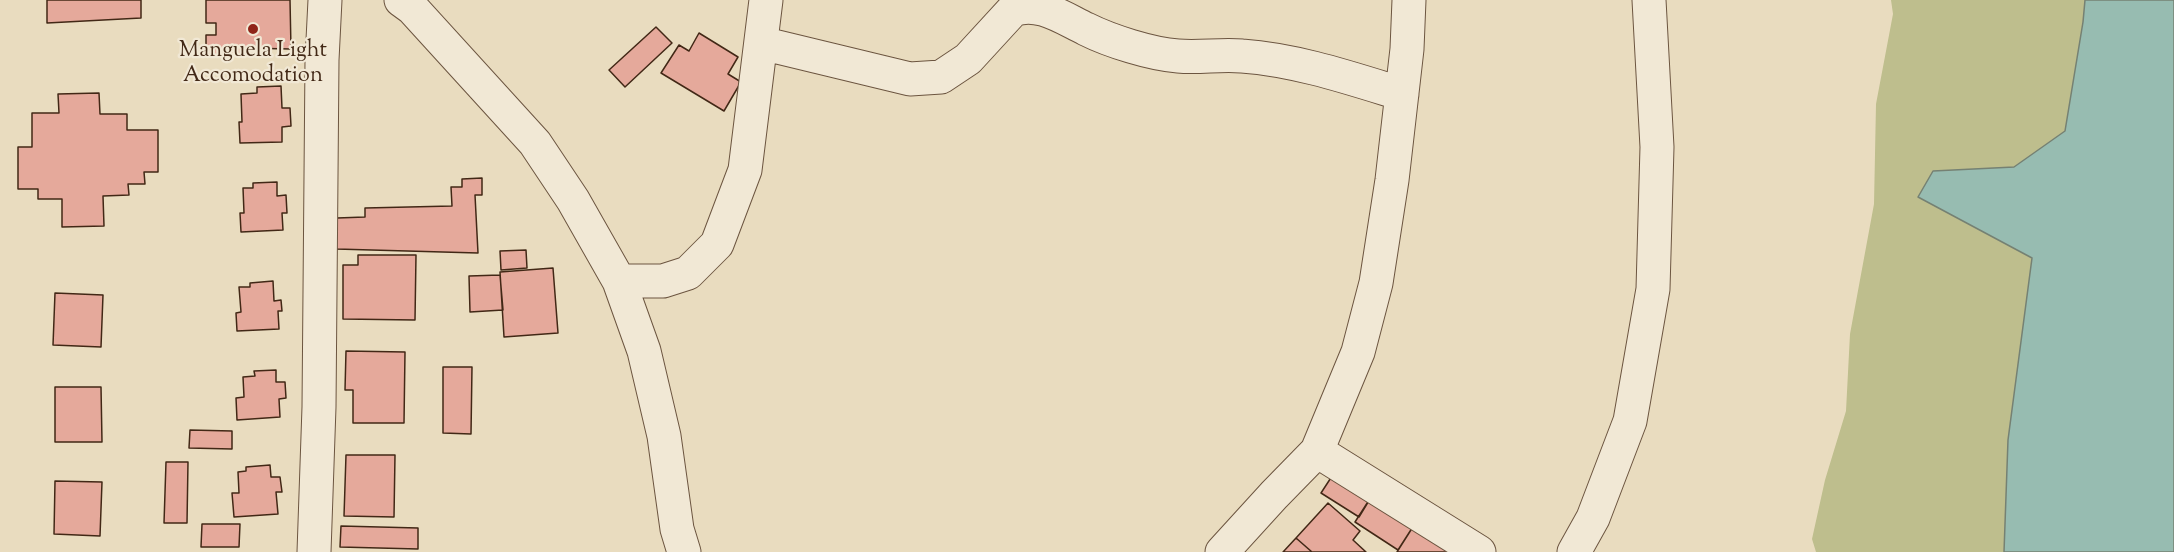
<!DOCTYPE html>
<style>
body{margin:0}
canvas{display:block;background:#e9dcbf}
</style>
<canvas width="2174" height="552"></canvas>
<script>
const ctx = document.querySelector('canvas').getContext('2d');
ctx.lineJoin = 'round';
function fillPath(path, color) { ctx.fillStyle = color; ctx.fill(path, 'evenodd'); }
function stroke(path, color, width, dash) { ctx.strokeStyle = color; ctx.lineWidth = width; ctx.lineCap = dash ? 'butt' : 'round'; ctx.setLineDash(dash || []); ctx.stroke(path); }
function label(font, color, halo, rows, align = 'center') {
  ctx.font = font + ' "Sorts Mill Goudy",serif'; ctx.lineWidth = 4.5; ctx.setLineDash([]); ctx.textBaseline = 'middle'; ctx.strokeStyle = halo; ctx.fillStyle = color; for (const [text, x, y, turn = 0] of rows) {
    ctx.save(); ctx.translate(x, y); ctx.rotate((+turn || 0) * Math.PI / 180); ctx.textAlign = isNaN(turn) ? turn : align; if (halo) ctx.strokeText(text, 0, 0); ctx.fillText(text, 0, 0); ctx.restore();
  }
}
fillPath(new Path2D(`
 M 1891,0 L 2174,0 L 2174,552 L 1816,552 L 1812,539 L 1825,480 L 1846,411 L 1850,334 L 1874,204 L 1876,104 L 1893,14 Z`), '#bebe8d');
const water = new Path2D(`
 M 2085,0 L 2174,0 L 2174,552 L 2004,552 L 2008,440 L 2032,258 L 1918,197 L 1933,171 L 2014,167 L 2065,131 L 2083,22 Z`);
fillPath(water, '#97bcb1');
stroke(water, '#758173', 1.5);
const building = new Path2D(`
 M 47,0 L 141,0 L 141,18 L 47,23 Z
 M 206,0 L 290,0 L 291,49 L 242,48 L 242,55 L 206,55 L 206,35 L 216,35 L 216,23 L 206,23 Z
 M 656,27 L 672,43 L 625,87 L 609,70 Z
 M 699,33 L 738,57 L 728,74 L 741,82 L 724,111 L 661,73 L 679,45 L 689,51 Z
 M 281,86 L 282,108 L 290,108 L 291,126 L 282,127 L 282,142 L 240,143 L 239,122 L 242,122 L 241,94 L 257,93 L 257,87 Z
 M 99,93 L 100,114 L 127,114 L 127,130 L 158,130 L 158,172 L 144,172 L 145,184 L 128,184 L 129,195 L 103,196 L 104,226 L 62,227 L 62,199 L 38,199 L 38,189 L 18,189 L 18,147 L 32,147 L 32,113 L 59,113 L 58,94 Z
 M 482,178 L 482,195 L 475,195 L 478,253 L 336,249 L 337,218 L 365,217 L 365,208 L 452,206 L 451,187 L 462,187 L 462,179 Z
 M 277,182 L 277,196 L 286,195 L 287,213 L 282,213 L 283,230 L 241,232 L 240,213 L 244,213 L 243,188 L 253,188 L 253,183 Z
 M 526,250 L 527,268 L 501,270 L 500,251 Z
 M 358,255 L 416,255 L 415,320 L 343,319 L 343,265 L 358,265 Z
 M 553,268 L 558,333 L 504,337 L 500,272 Z
 M 500,275 L 503,310 L 470,312 L 469,276 Z
 M 273,281 L 274,301 L 281,300 L 282,311 L 278,311 L 279,329 L 237,331 L 236,313 L 241,312 L 239,287 L 250,287 L 250,283 Z
 M 55,293 L 103,295 L 101,347 L 53,345 Z
 M 346,351 L 405,352 L 404,423 L 353,423 L 353,390 L 345,390 Z
 M 443,367 L 472,367 L 471,434 L 443,433 Z
 M 276,370 L 276,382 L 285,382 L 286,398 L 279,399 L 280,417 L 237,420 L 236,398 L 244,397 L 243,377 L 255,376 L 254,371 Z
 M 55,387 L 101,387 L 102,442 L 55,442 Z
 M 190,430 L 232,431 L 232,449 L 189,448 Z
 M 346,455 L 395,455 L 394,517 L 344,516 Z
 M 166,462 L 188,462 L 187,523 L 164,523 Z
 M 270,465 L 271,477 L 280,477 L 282,492 L 276,492 L 278,514 L 234,517 L 232,493 L 239,493 L 238,472 L 246,471 L 246,467 Z
 M 1336,470 L 1373,494 L 1359,517 L 1321,493 Z
 M 55,481 L 102,482 L 100,536 L 54,534 Z
 M 1373,494 L 1416,522 L 1398,550 L 1355,522 Z
 M 1328,503 L 1360,531 L 1353,540 L 1366,552 L 1312,552 L 1296,538 Z
 M 1416,522 L 1456,552 L 1397,552 Z
 M 202,524 L 240,524 L 239,547 L 201,547 Z
 M 341,526 L 418,528 L 418,549 L 340,547 Z
 M 1296,538 L 1312,552 L 1283,552 Z`);
fillPath(building, '#e5a99b');
stroke(building, '#422816', 1.5);
const minor = new Path2D(`
 M 401,0 L 412,8 L 535,143 L 573,200 L 619,281 L 644,351 L 664,436 L 677,529 L 684,552
 M 761,43 L 910,79 L 941,77 L 968,59 L 1013,10 C 1038,0 1063,18 1086,29 C 1110,41 1151,54 1178,56 C 1199,58 1221,54 1242,56 C 1297,60 1350,78 1402,94
 M 619,281 L 663,281 L 688,273 L 717,244 L 745,170 L 766,0
 M 1317,451 L 1479,552
 M 314,552 L 319,407 L 322,60 L 325,0
 M 1222,552 L 1274,495 L 1317,451 L 1358,352 L 1376,283 L 1392,180 L 1407,49 L 1409,0
 M 1574,552 L 1593,518 L 1630,421 L 1653,289 L 1657,147 L 1649,0`);
stroke(minor, '#6c5540', 35);
stroke(minor, '#f1e8d5', 33);
for (const [x, y, r, color] of [
 [253,29,6,"#8f2418"]
]) { const dot = new Path2D(); dot.arc(x, y, r, 0, 2 * Math.PI); ctx.fillStyle = color; ctx.fill(dot); stroke(dot, '#f1e8d5', 2); }
label('22px', '#422816', '#f1e8d5', [
 ["Manguela Light",253,52],
 ["Accomodation",253,77]
]);
</script>
